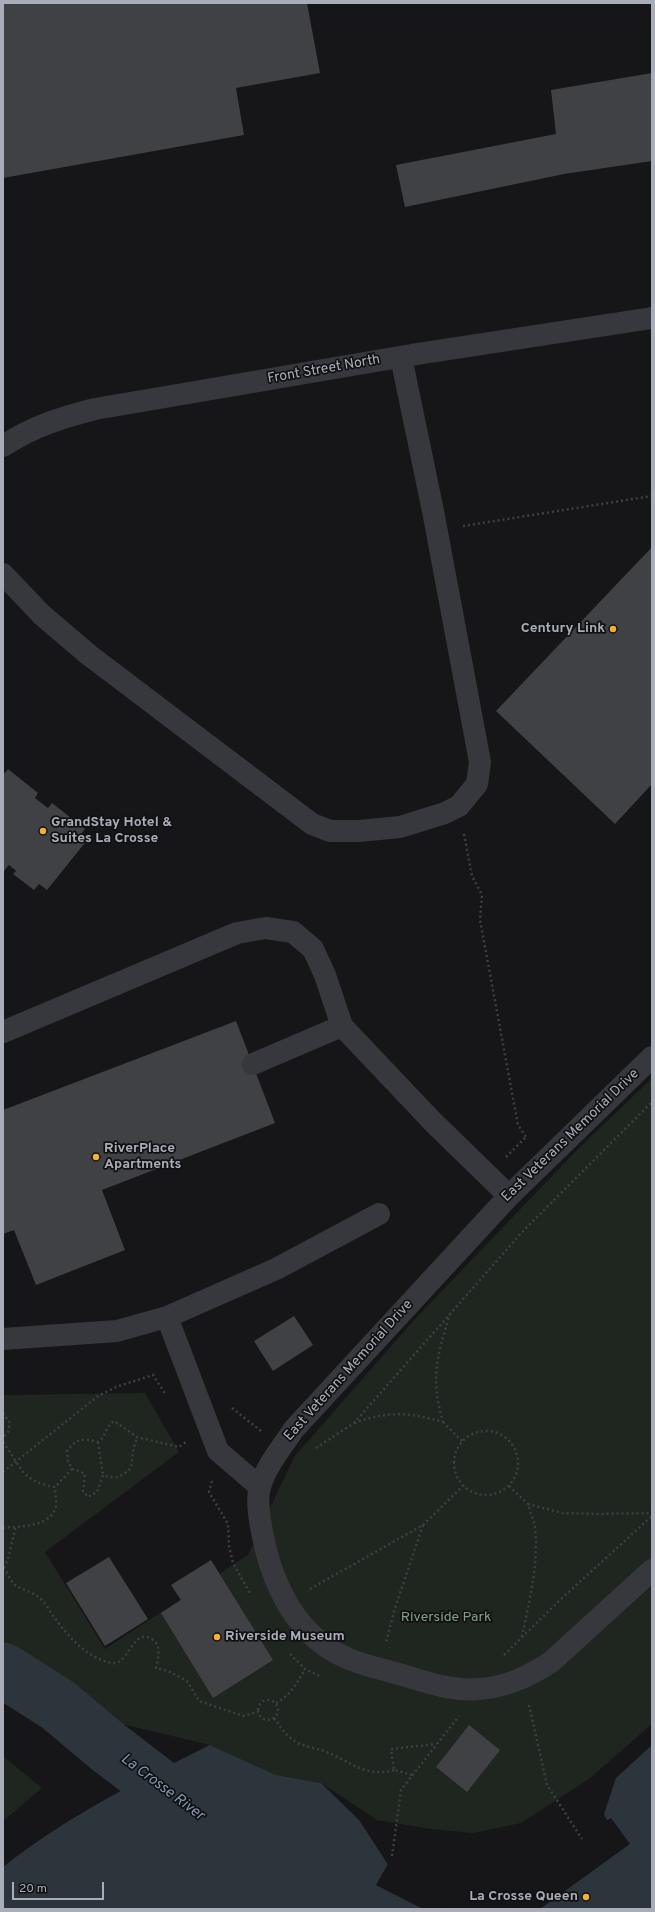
<!DOCTYPE html>
<style>
body{margin:0}
#map{position:relative;width:655px;height:1912px;overflow:hidden;background:#161618;font-family:Overpass,sans-serif}
canvas{display:block}
.frame{position:absolute;inset:0;border:4px solid #a8adb8;pointer-events:none}
.scale{position:absolute;left:12px;top:1882px;width:92px;height:18px;box-sizing:border-box;border:2px solid #a8adb8;border-top:0;padding-left:5px;font-size:12px;line-height:14px;white-space:nowrap;color:#a8adb8;-webkit-text-stroke:3px #111113;paint-order:stroke}
</style>
<div id="map">
<canvas width="655" height="1912"></canvas>
<div class="frame"></div>
<div class="scale">20 m</div>
</div>
<script>
const ctx = document.querySelector('canvas').getContext('2d');
ctx.lineJoin = 'round';
function fillPath(path, color) { ctx.fillStyle = color; ctx.fill(path, 'evenodd'); }
function stroke(path, color, width, dash) { ctx.strokeStyle = color; ctx.lineWidth = width; ctx.lineCap = dash ? 'butt' : 'round'; ctx.setLineDash(dash || []); ctx.stroke(path); }
function label(font, color, halo, rows, align = 'center') {
  ctx.font = font + ' Overpass,sans-serif'; ctx.lineWidth = 3.5; ctx.setLineDash([]); ctx.textBaseline = 'middle'; ctx.strokeStyle = halo; ctx.fillStyle = color; for (const [text, x, y, turn = 0] of rows) {
    ctx.save(); ctx.translate(x, y); ctx.rotate((+turn || 0) * Math.PI / 180); ctx.textAlign = isNaN(turn) ? turn : align; if (halo) ctx.strokeText(text, 0, 0); ctx.fillText(text, 0, 0); ctx.restore();
  }
}
fillPath(new Path2D(`
 M 652,1078 L 652,1724 L 589,1779 L 521,1823 L 474,1833 L 430,1829 L 377,1820 L 321,1783 L 276,1775 L 210,1745 L 118,1723 L 37,1678 L 3,1645 L 3,1395 L 145,1393 L 179,1452 L 45,1552 L 105,1649 L 248,1555 L 294,1457 L 415,1319 L 576,1151 Z
 M 3,1756 L 42,1788 L 3,1821 Z`), '#1e261f');
fillPath(new Path2D(`
 M 210,1745 L 276,1775 L 321,1783 L 359,1820 L 387,1863 L 416,1901 L 448,1909 L 3,1909 L 3,1867 C 66,1817 138,1781 210,1745 Z
 M 652,1745 L 652,1909 L 516,1909 L 618,1844 L 604,1814 L 616,1778 Z`), '#2c353c');
fillPath(new Path2D(`
 M 611,1818 L 630,1844 L 540,1909 L 514,1909 L 566,1869 L 616,1843 L 605,1821 Z
 M 389,1862 L 417,1899 L 449,1907 L 450,1909 L 423,1909 L 376,1885 Z`), '#161618');
stroke(new Path2D(`
 M 3,1670 L 58,1705 L 108,1747 L 320,1909`), '#2c353c', 55);
fillPath(new Path2D(`
 M 3,3 L 307,3 L 320,73 L 236,88 L 244,135 L 3,178 Z
 M 652,73 L 652,161 L 564,174 L 405,207 L 396,165 L 556,134 L 551,90 Z
 M 652,547 L 652,784 L 615,824 L 496,711 Z
 M 8,769 L 38,793 L 35,798 L 48,808 L 52,803 L 85,829 L 81,834 L 88,839 L 47,890 L 39,884 L 34,890 L 13,874 L 16,871 L 9,865 L 3,872 L 3,772 L 5,773 Z
 M 236,1021 L 275,1123 L 102,1190 L 125,1250 L 36,1285 L 14,1230 L 3,1234 L 3,1110 Z
 M 294,1316 L 313,1345 L 273,1371 L 254,1341 Z
 M 109,1557 L 148,1619 L 105,1646 L 66,1583 Z
 M 211,1560 L 273,1660 L 213,1698 L 161,1613 L 181,1600 L 171,1585 Z
 M 469,1725 L 500,1750 L 467,1792 L 436,1767 Z`), '#404145');
stroke(new Path2D(`
 M 463,526 L 652,496
 M 464,834 L 472,876 L 482,895 L 480,920 L 518,1125 L 526,1137
 M 506,1157 L 526,1137 L 527,1138
 M 232,1408 L 261,1431
 M 3,1413 L 10,1423 L 8,1432 L 3,1437
 M 443,1422 L 462,1441
 M 354,1423 C 389,1411 408,1412 443,1422 C 430,1378 437,1356 450,1314
 M454 1463a32 32 0 1 1 64 0a32 32 0 1 1-64 0Z
 M 3,1442 C 22,1467 20,1481 55,1487 L 72,1469 L 68,1461 L 67,1451 C 77,1438 83,1438 98,1442 C 106,1437 105,1427 114,1421 L 137,1437 L 179,1447 L 186,1442
 M 98,1442 L 103,1475
 M 316,1448 L 354,1423 L 524,1230 L 652,1102
 M 72,1469 L 79,1471 L 85,1474 L 83,1491 L 88,1497 L 97,1492 L 103,1475 C 116,1480 122,1476 131,1468 L 133,1451 L 137,1437
 M 3,1472 L 98,1396 L 116,1387 L 153,1375 L 166,1395
 M 212,1481 L 209,1492 L 228,1524 L 229,1546 L 233,1563 L 251,1595
 M 509,1486 L 528,1504
 M 423,1525 L 463,1486
 M 3,1528 C 19,1526 51,1528 56,1506 C 57,1501 55,1493 55,1487
 M 3,1568 C 8,1572 10,1581 15,1585 C 23,1591 33,1591 42,1600 C 47,1605 50,1612 54,1617 C 69,1637 83,1654 107,1662 C 110,1663 115,1664 119,1662 C 129,1657 136,1627 153,1640 C 162,1646 158,1659 156,1668 L 168,1671 L 187,1681 L 199,1701 L 243,1716 L 258,1712
 M 4,1568 C 11,1554 11,1542 16,1526
 M 310,1589 L 423,1525 L 394,1611 L 386,1643
 M 522,1637 C 529,1601 539,1565 535,1528 C 534,1520 530,1512 528,1504 L 562,1513 L 598,1514 L 652,1513
 M 290,1654 L 305,1669 L 321,1677
 M 504,1655 L 560,1600 L 652,1516
 M258 1710a10 10 0 1 1 20 0a10 10 0 1 1-20 0Z
 M 276,1703 C 291,1695 297,1683 305,1669
 M 529,1705 L 547,1785 L 582,1839
 M 274,1718 C 281,1728 287,1737 298,1743 C 306,1747 315,1748 324,1751 C 350,1761 364,1778 394,1770
 M 412,1775 L 394,1770 L 391,1749 L 436,1744
 M 392,1856 L 401,1790 L 459,1716`), '#3d3f44', 2.5, [2, 3]);
stroke(new Path2D(`
 M 3,446 C 34,426 60,418 95,409 L 417,354 L 652,318
 M 3,574 L 42,615 L 89,655 L 312,824 L 330,831 L 359,831 L 400,827 L 445,813 L 459,806 L 477,784 L 480,762 L 433,511 L 401,357
 M 3,1032 L 237,933 L 266,928 L 293,932 L 313,949 L 325,975 L 342,1026 L 433,1122 L 509,1196
 M 652,1057 L 509,1196 L 294,1429 C 282,1447 266,1466 260,1487 C 255,1504 262,1533 266,1550 C 273,1578 288,1612 309,1632 C 320,1644 335,1653 349,1659 C 365,1666 382,1669 399,1674 C 424,1681 452,1692 479,1689 C 506,1687 528,1677 551,1662 L 652,1570
 M 253,1064 L 342,1026
 M 167,1317 L 218,1451 L 260,1487
 M 3,1339 L 117,1331 L 167,1317 L 276,1269 L 379,1214`), '#37383d', 22);
for (const [x, y, r, color] of [
 [613,629,4,"#f2b134"],
 [43,831,4,"#f2b134"],
 [96,1157,4,"#f2b134"],
 [217,1637,4,"#f2b134"],
 [586,1897,4,"#f2b134"]
]) { const dot = new Path2D(); dot.arc(x, y, r, 0, 2 * Math.PI); ctx.fillStyle = color; ctx.fill(dot); stroke(dot, '#111113', 1.5); }
label('14px', '#a8adb8', '#111113', [
 ["Front Street North",324,370,-10],
 ["East Veterans Memorial Drive",571,1136,-44],
 ["East Veterans Memorial Drive",349,1371,-48]
]);
label('bold 14px', '#a8adb8', '#111113', [
 ["Century Link",605,629,"right"],
 ["GrandStay Hotel &",51,823],
 ["Suites La Crosse",51,839],
 ["RiverPlace",104,1149],
 ["Apartments",104,1165],
 ["Riverside Museum",225,1637],
 ["La Crosse Queen",578,1897,"right"]
], 'left');
label('14px', '#7fa381', '#111113', [
 ["Riverside Park",446,1618]
]);
label('italic 15px', '#7f9bb3', '#111113', [
 ["La Crosse River",162,1788,37]
]);
</script>
